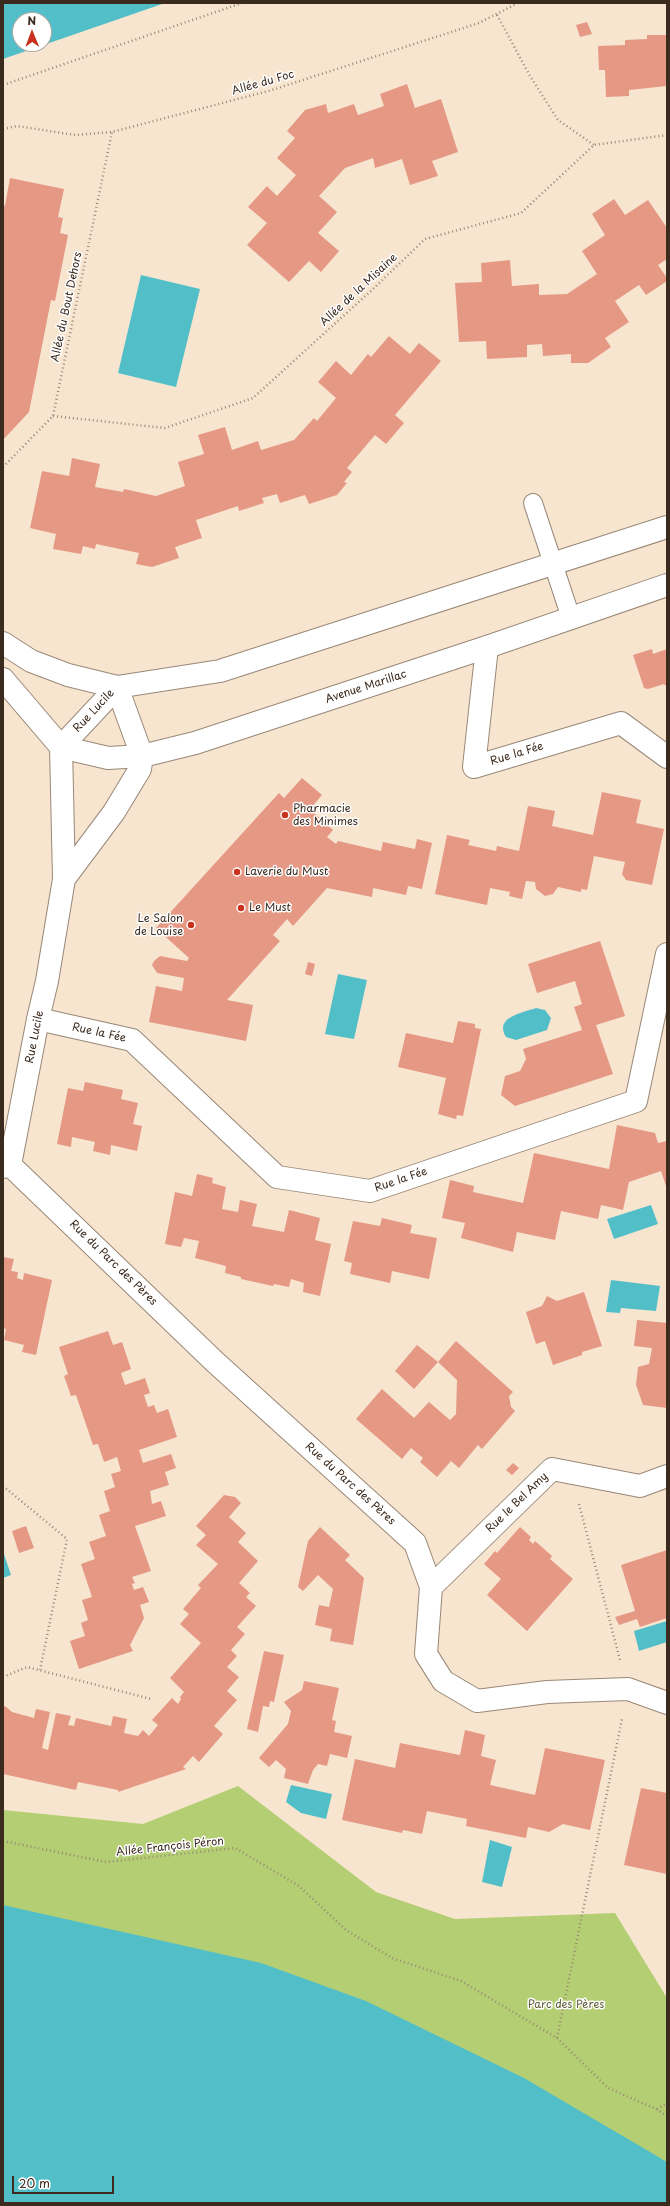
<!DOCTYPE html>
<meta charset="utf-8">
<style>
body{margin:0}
#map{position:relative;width:670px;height:2206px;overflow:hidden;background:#f7e5d0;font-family:"Playpen Sans",sans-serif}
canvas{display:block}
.frame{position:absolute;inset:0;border:4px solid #3b2a1e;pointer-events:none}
.north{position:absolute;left:12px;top:12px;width:40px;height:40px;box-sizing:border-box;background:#fff;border:1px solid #b1aaa5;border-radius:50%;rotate:359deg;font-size:11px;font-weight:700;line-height:16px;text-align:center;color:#3b2a1e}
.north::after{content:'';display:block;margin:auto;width:14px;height:18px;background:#c8321e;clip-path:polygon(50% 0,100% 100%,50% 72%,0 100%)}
.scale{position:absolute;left:12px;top:2176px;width:102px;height:18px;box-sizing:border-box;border:2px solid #3b2a1e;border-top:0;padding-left:5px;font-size:12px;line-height:14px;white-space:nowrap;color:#3b2a1e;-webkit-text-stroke:3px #fff;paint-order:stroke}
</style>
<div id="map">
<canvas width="670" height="2206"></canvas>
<div class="frame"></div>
<div class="north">N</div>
<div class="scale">20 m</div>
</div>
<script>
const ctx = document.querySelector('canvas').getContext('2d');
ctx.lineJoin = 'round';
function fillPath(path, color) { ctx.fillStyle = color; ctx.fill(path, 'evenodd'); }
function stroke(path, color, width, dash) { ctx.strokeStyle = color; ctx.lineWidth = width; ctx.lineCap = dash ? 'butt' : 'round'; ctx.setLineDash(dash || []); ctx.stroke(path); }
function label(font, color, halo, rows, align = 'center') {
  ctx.font = font + ' "Playpen Sans",sans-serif'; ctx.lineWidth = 3; ctx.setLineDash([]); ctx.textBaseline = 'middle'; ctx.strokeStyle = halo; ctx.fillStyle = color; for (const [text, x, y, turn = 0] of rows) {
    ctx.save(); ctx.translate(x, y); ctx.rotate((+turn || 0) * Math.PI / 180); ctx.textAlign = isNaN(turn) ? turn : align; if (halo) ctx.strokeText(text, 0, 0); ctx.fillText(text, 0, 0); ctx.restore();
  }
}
fillPath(new Path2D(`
 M 238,1786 L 376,1892 L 455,1919 L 615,1913 L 667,1998 L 667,2203 L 3,2203 L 3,1810 L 143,1824 Z`), '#b4ce73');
fillPath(new Path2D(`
 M 3,3 L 165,3 L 3,59 ZM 20,20 L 44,20 L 44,44 L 20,44 Z
 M 141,275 L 200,289 L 176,387 L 118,373 Z
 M 338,974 L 367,980 L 354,1039 L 325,1034 Z
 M 536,1008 L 545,1010 L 551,1018 L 547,1030 L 516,1040 L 506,1037 C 494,1017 522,1013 536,1008 Z
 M 651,1205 L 658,1224 L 614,1239 L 607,1219 Z
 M 611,1280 L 660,1286 L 656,1311 L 621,1308 L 620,1313 L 606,1312 Z
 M 3,1551 L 11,1575 L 3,1578 Z
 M 667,1621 L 667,1642 L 639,1651 L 634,1631 Z
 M 291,1785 L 332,1794 L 326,1819 L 301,1813 L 286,1802 Z
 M 490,1840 L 512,1847 L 502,1887 L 482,1882 Z
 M 3,1905 L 261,1963 L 366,2001 L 524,2078 L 667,2162 L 667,2203 L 3,2203 Z`), '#52bfc8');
fillPath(new Path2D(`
 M 587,22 L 592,34 L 580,37 L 576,25 Z
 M 647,35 L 667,35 L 667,86 L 629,90 L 629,96 L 606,97 L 605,70 L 599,70 L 598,46 L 625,45 L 625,40 L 647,39 Z
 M 407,84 L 415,108 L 441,99 L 458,152 L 432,161 L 438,176 L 410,185 L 402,159 L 375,168 L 373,158 L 345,168 L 319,196 L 337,212 L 318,233 L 339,251 L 321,272 L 309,261 L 289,282 L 247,245 L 267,223 L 248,207 L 267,186 L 277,196 L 296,175 L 277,158 L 295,138 L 287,131 L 305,110 L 326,104 L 328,113 L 354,104 L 358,115 L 384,106 L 380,94 Z
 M 10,178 L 64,189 L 58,217 L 63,218 L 60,233 L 68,235 L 55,301 L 51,300 L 29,412 L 3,440 L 3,205 L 5,206 Z
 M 614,199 L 625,215 L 648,200 L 667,228 L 667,259 L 658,265 L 667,278 L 667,281 L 646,295 L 639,285 L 615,301 L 629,322 L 605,338 L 611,347 L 588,363 L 571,363 L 571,354 L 543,356 L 542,344 L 527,345 L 527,357 L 487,359 L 486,341 L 459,342 L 455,283 L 482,282 L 481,263 L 510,260 L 512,286 L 539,284 L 539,295 L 567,294 L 597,274 L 582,251 L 605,235 L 592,214 Z
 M 389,336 L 410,354 L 419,343 L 441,361 L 395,415 L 404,423 L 386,444 L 375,435 L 347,468 L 352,472 L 344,482 L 347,483 L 337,495 L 309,504 L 305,495 L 280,503 L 277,494 L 262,498 L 264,503 L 239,511 L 238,506 L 196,520 L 202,538 L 175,547 L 179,558 L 152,567 L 136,564 L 139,553 L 96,544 L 95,549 L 83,546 L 81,554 L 53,549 L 56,534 L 30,528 L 42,471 L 69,476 L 72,458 L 100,464 L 95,487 L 123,492 L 124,489 L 156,496 L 185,486 L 178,462 L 204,454 L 198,435 L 225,427 L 232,450 L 258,441 L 261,450 L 294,440 L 314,418 L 317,421 L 336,398 L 318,382 L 336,361 L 351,375 L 368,354 L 371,357 Z
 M 652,649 L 653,654 L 667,649 L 667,687 L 664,684 L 648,689 L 644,688 L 633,655 Z
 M 302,778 L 322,795 L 310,809 L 333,830 L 327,837 L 336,844 L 338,841 L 381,851 L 383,842 L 415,849 L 417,839 L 432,843 L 422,889 L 408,886 L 406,895 L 373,888 L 372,897 L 327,888 L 293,926 L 287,919 L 273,935 L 280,941 L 227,1000 L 253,1005 L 246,1041 L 149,1022 L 156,986 L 182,991 L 184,978 L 157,973 L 152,965 L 154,961 L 160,956 L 187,961 L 189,958 L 156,928 L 279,793 L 284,798 Z
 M 602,792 L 641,800 L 636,823 L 664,829 L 652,885 L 626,880 L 622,874 L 625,862 L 594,856 L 587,890 L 581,889 L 581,892 L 558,887 L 553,894 L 545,896 L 536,889 L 535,882 L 526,881 L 522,899 L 509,896 L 510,892 L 490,888 L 487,905 L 435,894 L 447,835 L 470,840 L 468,845 L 496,851 L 497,846 L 519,851 L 528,806 L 555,811 L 552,826 L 593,835 Z
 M 600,941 L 625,1016 L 596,1025 L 613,1074 L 515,1106 L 501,1095 L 505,1076 L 520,1071 L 526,1059 L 523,1049 L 582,1030 L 574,1007 L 582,1004 L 575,981 L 537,993 L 528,964 Z
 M 308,962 L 315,964 L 312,976 L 305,974 Z
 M 458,1021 L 475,1024 L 475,1028 L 481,1029 L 463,1116 L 457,1115 L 456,1119 L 438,1114 L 446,1078 L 398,1067 L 406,1033 L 453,1043 Z
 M 85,1082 L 123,1090 L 121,1099 L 138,1103 L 133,1124 L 142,1126 L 137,1151 L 111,1145 L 110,1155 L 93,1151 L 95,1142 L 72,1137 L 71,1147 L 57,1144 L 68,1088 L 83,1091 Z
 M 617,1125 L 655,1133 L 658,1143 L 667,1141 L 667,1189 L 661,1171 L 629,1182 L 623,1210 L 601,1205 L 598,1219 L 561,1211 L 555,1240 L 517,1232 L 513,1252 L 461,1238 L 465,1223 L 442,1218 L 450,1180 L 474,1186 L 473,1192 L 523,1203 L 534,1153 L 609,1169 Z
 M 197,1174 L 213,1178 L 212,1183 L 226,1187 L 222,1209 L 238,1212 L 240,1200 L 257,1204 L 252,1226 L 284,1232 L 289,1210 L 320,1218 L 315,1240 L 331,1244 L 320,1296 L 303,1292 L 304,1283 L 291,1279 L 289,1287 L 274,1284 L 273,1286 L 241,1279 L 241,1277 L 225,1273 L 226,1266 L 195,1258 L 199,1241 L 184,1238 L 181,1247 L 165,1244 L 175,1192 L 192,1196 Z
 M 382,1218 L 412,1225 L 410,1233 L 437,1238 L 429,1279 L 392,1271 L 390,1283 L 350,1274 L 352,1263 L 344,1261 L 353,1221 L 380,1226 Z
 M 3,1257 L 14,1259 L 11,1271 L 18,1272 L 17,1278 L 23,1280 L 24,1273 L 52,1280 L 36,1355 L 22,1352 L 24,1345 L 4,1340 L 6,1329 L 3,1328 Z
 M 584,1292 L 602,1346 L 582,1352 L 582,1355 L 553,1365 L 545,1341 L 536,1344 L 526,1312 L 542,1306 L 547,1296 L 557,1301 Z
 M 637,1320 L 667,1323 L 667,1408 L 643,1405 L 636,1385 L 638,1367 L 649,1364 L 652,1348 L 634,1346 Z
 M 108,1331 L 113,1345 L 122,1342 L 131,1369 L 121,1373 L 125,1385 L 145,1378 L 150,1393 L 144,1395 L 148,1407 L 154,1405 L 157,1413 L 168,1409 L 177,1437 L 139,1450 L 143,1463 L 171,1454 L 176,1468 L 165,1472 L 169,1485 L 150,1491 L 152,1504 L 161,1501 L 166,1516 L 135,1526 L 151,1571 L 132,1577 L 135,1583 L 132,1584 L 134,1590 L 143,1587 L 149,1602 L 140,1605 L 144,1618 L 130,1645 L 133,1651 L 79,1669 L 70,1641 L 85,1636 L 81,1623 L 88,1620 L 82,1600 L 92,1597 L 81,1564 L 95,1559 L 89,1542 L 106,1536 L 99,1515 L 110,1511 L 104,1491 L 115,1487 L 111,1474 L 121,1471 L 117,1457 L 104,1462 L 98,1444 L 93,1445 L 76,1395 L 71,1396 L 64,1376 L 68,1374 L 59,1347 Z
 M 456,1341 L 513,1392 L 509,1396 L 511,1407 L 515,1411 L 482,1449 L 478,1445 L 459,1468 L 451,1461 L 437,1477 L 420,1462 L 423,1458 L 411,1448 L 402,1459 L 356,1419 L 382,1389 L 414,1418 L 429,1402 L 450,1420 L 456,1414 L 457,1380 L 438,1362 L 414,1389 L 395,1371 L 417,1345 L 438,1362 Z
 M 513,1463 L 519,1468 L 512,1475 L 506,1470 Z
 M 224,1495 L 235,1497 L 241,1503 L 229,1517 L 246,1533 L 238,1542 L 258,1561 L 239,1583 L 250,1593 L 246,1597 L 256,1606 L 237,1627 L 245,1634 L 231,1650 L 237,1656 L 227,1667 L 239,1677 L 227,1691 L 237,1700 L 214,1726 L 223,1734 L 199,1762 L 193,1756 L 183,1767 L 186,1769 L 118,1792 L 118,1790 L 78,1782 L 76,1790 L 3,1774 L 3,1708 L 5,1706 L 12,1712 L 34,1718 L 36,1709 L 50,1712 L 42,1748 L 48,1750 L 56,1713 L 71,1716 L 68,1725 L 74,1726 L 76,1718 L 111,1726 L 113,1716 L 127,1719 L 124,1733 L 138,1736 L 143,1730 L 149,1736 L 158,1725 L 152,1720 L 172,1698 L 178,1704 L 181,1699 L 180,1697 L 184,1692 L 170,1678 L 201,1643 L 180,1624 L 189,1614 L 183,1609 L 201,1588 L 198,1585 L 218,1564 L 196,1545 L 206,1535 L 196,1526 Z
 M 26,1526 L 34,1548 L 19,1553 L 12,1531 Z
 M 320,1527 L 350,1555 L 345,1560 L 364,1578 L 353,1645 L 330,1641 L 332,1629 L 315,1625 L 319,1605 L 329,1607 L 333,1589 L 318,1575 L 303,1591 L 298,1587 L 308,1541 Z
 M 520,1527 L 531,1537 L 529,1540 L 533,1544 L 535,1541 L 552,1556 L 550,1559 L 573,1579 L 527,1631 L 487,1595 L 501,1579 L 484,1564 L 495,1551 L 497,1553 Z
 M 667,1550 L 667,1618 L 640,1627 L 637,1619 L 619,1625 L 615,1617 L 635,1611 L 621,1565 Z
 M 264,1651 L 284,1655 L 274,1702 L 270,1701 L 269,1707 L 263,1706 L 258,1732 L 247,1729 Z
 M 304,1681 L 339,1688 L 332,1720 L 336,1721 L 334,1732 L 352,1736 L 347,1758 L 330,1754 L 327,1766 L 318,1764 L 313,1770 L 308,1784 L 284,1778 L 286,1769 L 276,1760 L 269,1767 L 259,1758 L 288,1724 L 291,1711 L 284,1702 L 302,1690 Z
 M 465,1730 L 485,1735 L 481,1756 L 496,1760 L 490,1785 L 535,1795 L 545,1748 L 605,1760 L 590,1830 L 563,1824 L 549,1832 L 528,1827 L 526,1838 L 466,1826 L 467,1819 L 427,1811 L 422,1834 L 403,1830 L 402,1833 L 342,1820 L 355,1759 L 395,1768 L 400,1743 L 460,1755 Z
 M 641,1788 L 667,1793 L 667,1874 L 624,1865 Z`), '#e59884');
const lane = new Path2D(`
 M 533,503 L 571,618`);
const street = new Path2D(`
 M 487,647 L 474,767 L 621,723 L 667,757
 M 64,879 L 114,812 L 140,769 L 142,756
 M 38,1019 L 132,1040 L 277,1177 L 370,1191 L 636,1101 L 667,954
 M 10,1165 L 215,1362 L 415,1543 L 431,1587 L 426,1654 L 443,1681 L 477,1701 L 547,1692 L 628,1689 L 667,1703
 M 3,1167 L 10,1165 L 38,1019 L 47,981 L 64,879 L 61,747
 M 431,1587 L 552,1469 L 640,1486 L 667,1476`);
const secondary = new Path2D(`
 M 3,643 L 31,661 L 68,675 L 117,687 L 220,671 L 667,527
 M 3,679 L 61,747
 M 117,687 L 142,756
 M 61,747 L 108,758 L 142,756 L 195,743 L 487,647 L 667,585
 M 61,747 L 117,687`);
stroke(lane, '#987', 20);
stroke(street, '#987', 24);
stroke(secondary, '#987', 24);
stroke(new Path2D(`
 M 497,15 L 530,76 L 558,120 L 594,145
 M 3,85 L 242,3
 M 3,129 L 17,126 L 75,135 L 112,132 L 272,90 L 479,23 L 518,3
 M 53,416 L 165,428 L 253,398 L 372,290 L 425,239 L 521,213 L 594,145 L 667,135
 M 3,467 L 53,416 L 112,132
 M 3,1486 L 67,1539 L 40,1670
 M 579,1504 L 620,1660
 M 3,1677 L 27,1667 L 151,1699
 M 3,1841 L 106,1862 L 235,1848 L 299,1886 L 346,1930 L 392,1958 L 461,1981 L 557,2038 L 608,2088 L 656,2109 L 667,2116
 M 557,2038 L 622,1719
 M 657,2109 L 667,2103`), '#987', 2.5, [1, 3]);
stroke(lane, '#fff', 18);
stroke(street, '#fff', 22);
stroke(secondary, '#fff', 22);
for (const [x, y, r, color] of [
 [285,815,4,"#c8321e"],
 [237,872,4,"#c8321e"],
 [241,908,4,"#c8321e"],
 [191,925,4,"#c8321e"]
]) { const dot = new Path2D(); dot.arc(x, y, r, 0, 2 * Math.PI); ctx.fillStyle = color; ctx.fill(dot); stroke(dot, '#fff', 1.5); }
label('11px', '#3b2a1e', '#fff', [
 ["Allée du Foc",263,83,-16],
 ["Allée de la Misaine",359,290,-43],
 ["Allée du Bout Dehors",67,307,-78],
 ["Avenue Marillac",366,687,-18],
 ["Rue Lucile",94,711,-47],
 ["Rue la Fée",517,754,-17],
 ["Rue la Fée",99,1033,12],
 ["Rue Lucile",35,1037,-79],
 ["Rue la Fée",401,1180,-19],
 ["Rue du Parc des Pères",113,1263,44],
 ["Rue du Parc des Pères",350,1484,42],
 ["Rue le Bel Amy",517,1503,-44],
 ["Allée François Péron",170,1847,-6]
]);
label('11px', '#3b2a1e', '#fff', [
 ["Pharmacie",293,809],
 ["des Minimes",293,822],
 ["Laverie du Must",245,872],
 ["Le Must",249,908],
 ["Le Salon",183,919,"right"],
 ["de Louise",183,932,"right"]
], 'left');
label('11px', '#5f5b38', '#fff', [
 ["Parc des Pères",566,2005]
]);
</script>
